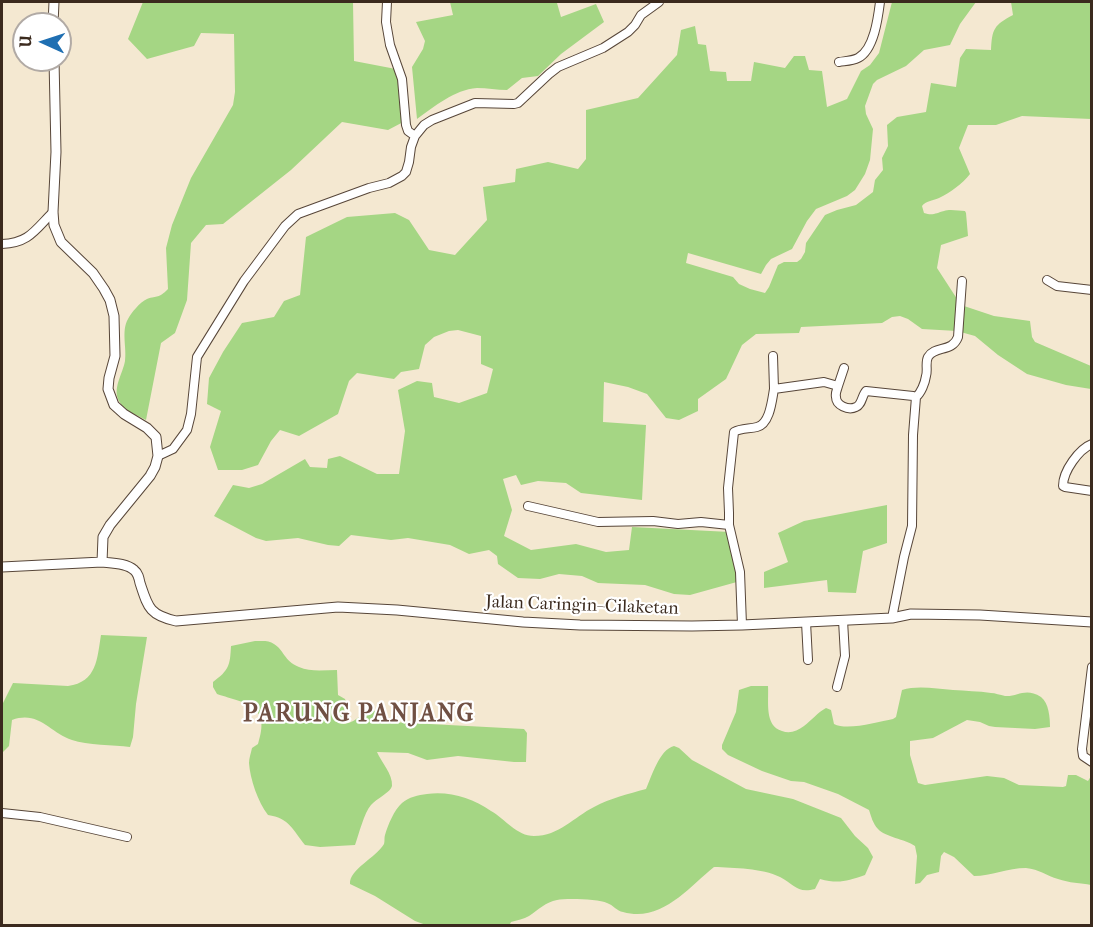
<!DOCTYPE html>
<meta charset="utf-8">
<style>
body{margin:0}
#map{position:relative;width:1093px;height:927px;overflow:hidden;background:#f4e8d1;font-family:"IM FELL French Canon",serif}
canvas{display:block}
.frame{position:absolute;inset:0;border:3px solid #3b2a1e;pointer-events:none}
.north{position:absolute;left:12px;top:12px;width:60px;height:60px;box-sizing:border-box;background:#fff;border:2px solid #b1aaa5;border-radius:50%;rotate:273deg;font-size:16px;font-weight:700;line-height:24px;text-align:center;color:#3b2a1e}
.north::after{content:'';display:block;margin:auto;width:21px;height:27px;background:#1f6fb2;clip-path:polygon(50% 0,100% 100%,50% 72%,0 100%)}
</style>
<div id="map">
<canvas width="1093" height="927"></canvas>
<div class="frame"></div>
<div class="north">U</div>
</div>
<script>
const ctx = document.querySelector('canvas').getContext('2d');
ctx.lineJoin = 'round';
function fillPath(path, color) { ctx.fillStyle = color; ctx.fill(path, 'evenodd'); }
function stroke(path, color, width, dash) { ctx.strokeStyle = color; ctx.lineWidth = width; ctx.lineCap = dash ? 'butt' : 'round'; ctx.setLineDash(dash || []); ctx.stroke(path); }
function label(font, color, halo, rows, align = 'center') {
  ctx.font = font + ' "IM FELL French Canon",serif'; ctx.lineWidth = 4.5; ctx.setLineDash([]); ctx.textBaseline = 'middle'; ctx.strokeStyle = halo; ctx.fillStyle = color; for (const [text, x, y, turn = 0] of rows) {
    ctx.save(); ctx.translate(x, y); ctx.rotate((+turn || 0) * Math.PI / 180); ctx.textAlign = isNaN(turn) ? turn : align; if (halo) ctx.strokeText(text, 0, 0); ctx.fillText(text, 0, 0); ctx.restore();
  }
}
fillPath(new Path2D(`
 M 143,2 L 353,2 L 354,61 L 401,70 L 407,120 L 388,130 L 342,122 L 291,170 L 223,224 L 206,225 L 191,243 L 187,300 L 175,333 L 161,343 L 146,420 C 137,415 124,411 119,401 C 112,389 123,373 125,361 C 127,348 121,331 128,319 C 131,313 140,302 147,299 C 158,295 158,299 168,289 L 166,248 L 172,225 L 191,178 L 233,105 L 235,92 L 234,34 L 201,33 L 194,46 L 147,59 L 128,39 Z
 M 450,2 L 560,2 L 557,3 L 561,17 L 596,4 L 604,22 L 561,54 L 538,76 L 522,78 L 507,90 C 497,90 487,88 477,88 C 454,90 435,106 417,119 L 412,67 L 423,49 L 425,41 L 416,22 L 453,15 Z
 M 892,2 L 976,2 L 960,24 L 950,45 L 924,50 L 906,66 L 877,80 L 873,84 L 865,106 L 866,114 L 873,129 L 870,160 L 865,174 L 855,190 L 847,196 L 816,209 L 807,221 L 792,249 L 771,259 L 766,265 L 761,274 L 688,253 L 686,263 L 733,277 L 739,284 L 750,289 L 765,293 L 769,287 L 778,265 L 784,262 L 797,262 L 801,259 L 805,252 L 806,243 L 825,215 L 837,210 L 856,205 L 873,192 L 875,180 L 883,170 L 882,158 L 888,146 L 887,125 L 897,117 L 926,112 L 931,83 L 956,87 L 960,58 L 966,49 L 991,50 C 992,29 994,25 1013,15 L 1011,2 L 1091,2 L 1091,119 L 1022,116 L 996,125 L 968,125 L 959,148 L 970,174 C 962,184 951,192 939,198 C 932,201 926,201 922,206 L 924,213 C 933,216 936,213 944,211 C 950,209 959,211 965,211 L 966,213 L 968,236 L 941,245 L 937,268 L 961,305 L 994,316 L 1030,321 L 1032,337 L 1035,342 L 1091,366 L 1091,389 L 1066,385 L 1027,374 L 998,355 L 975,336 L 957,331 L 922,329 L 908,319 L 900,316 L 892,317 L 882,323 L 801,327 L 799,333 L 756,334 L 742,345 L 726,379 L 698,399 L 698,411 L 679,420 L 666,418 L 647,394 L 628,387 L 604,382 L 603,422 L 646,425 L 642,500 L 581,493 L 566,483 L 538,481 L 521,485 L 516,475 L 503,479 L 512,510 L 504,536 L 531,550 L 576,544 L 606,552 L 629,550 L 632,527 L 730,532 L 744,580 L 690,595 L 674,594 L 645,585 L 598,583 L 582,576 L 559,574 L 540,579 L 518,578 L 498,564 L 497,556 L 489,550 L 469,554 L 450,545 L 408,538 L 391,540 L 351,535 L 339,546 L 328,545 L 298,538 L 266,541 L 256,538 L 214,516 L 233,485 L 249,488 L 262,484 L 305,459 L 310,467 L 327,468 L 328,459 L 340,456 L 377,474 L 399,474 L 405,431 L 398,390 L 417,381 L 432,383 L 434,397 L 459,403 L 487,393 L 493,369 L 481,364 L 481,336 L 458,330 L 449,331 L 434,337 L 425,345 L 419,369 L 401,372 L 394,379 L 357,373 L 349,381 L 338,414 L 299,436 L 280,430 L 271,441 L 258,465 L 242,470 L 218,470 L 210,447 L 221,411 L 207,404 L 209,378 L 223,352 L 242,323 L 274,317 L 284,301 L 300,295 L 306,237 L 347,217 L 395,213 L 409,220 L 429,250 L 455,255 L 487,220 L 483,187 L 515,182 L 516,169 L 548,162 L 578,169 L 586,159 L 586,110 L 638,98 L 677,55 L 681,30 L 695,26 L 698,44 L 706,45 L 710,71 L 726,72 L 727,81 L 751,81 L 754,62 L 785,68 L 794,56 L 805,56 L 809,70 L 822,71 L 827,107 L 847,99 L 861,71 L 870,65 L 879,53 Z
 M 887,505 L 887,543 L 863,551 L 856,593 L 828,592 L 827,580 L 764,588 L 764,572 L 788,562 L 778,533 L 804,521 Z
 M 101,635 L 147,637 L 136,704 L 133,737 L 130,747 C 114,745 87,745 72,740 C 50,733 39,710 12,720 L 9,746 L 2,753 L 2,705 L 13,683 L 68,686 C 97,682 97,659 101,635 Z
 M 255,641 C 262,641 269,640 274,644 C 284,650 284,661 299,667 C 310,672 324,670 337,670 L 338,695 L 345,699 L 346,702 L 342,722 L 343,724 C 356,724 364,709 375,711 C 382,713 385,720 392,722 L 524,729 L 527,733 L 526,762 L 514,762 L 458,756 L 427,760 L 408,753 L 377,752 C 381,762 393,774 392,786 C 391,792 376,799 371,805 C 364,813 359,834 355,845 L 320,847 L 305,845 C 293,830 289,818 268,815 C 258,802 250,779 249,763 C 249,758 251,753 252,748 L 258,744 C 271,705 247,704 217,694 L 213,687 L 213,682 C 229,670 230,666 231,646 Z
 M 751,686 L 768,686 C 769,701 764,726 782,731 C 790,734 797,731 804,726 C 812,720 817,713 826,708 L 831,710 L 834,724 C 847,731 878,722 893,719 L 896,717 L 902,690 C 918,685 937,689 953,690 C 966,691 978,691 991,693 C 995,693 1000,695 1005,696 C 1018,697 1025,687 1041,697 C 1049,703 1050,718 1050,727 L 1035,729 L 995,727 L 989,726 L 980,722 L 967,720 L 933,738 L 910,741 L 910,755 L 918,783 L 925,785 L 987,776 L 1004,778 L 1019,785 L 1063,787 L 1066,786 L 1068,775 L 1076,775 L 1088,781 L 1091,776 L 1091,885 C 1081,883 1069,883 1058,879 C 1047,876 1039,869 1026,868 C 1008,868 991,876 974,876 L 954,857 L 944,852 L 941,856 L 939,872 L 927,875 L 920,883 L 915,884 L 917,856 L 915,846 C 905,839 885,837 878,829 C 873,824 871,816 869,810 L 838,794 L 804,782 L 791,781 L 762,771 L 728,755 L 722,749 L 722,745 L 736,712 L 739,690 Z
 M 674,746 L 679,748 L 692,760 L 746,789 L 793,799 L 841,818 L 855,836 L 868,848 L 873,857 L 865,875 C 847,881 839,884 820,879 L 815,889 C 797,894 794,884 780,877 C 762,868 734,868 714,867 C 688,888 661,923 623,912 C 617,911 613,905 607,903 C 599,899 566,898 557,900 C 546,902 538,910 529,916 C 524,919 517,920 511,922 L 509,926 L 426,925 L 415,921 L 375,896 L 350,884 C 349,869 376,858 384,844 C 385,840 384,839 385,835 C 388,825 394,810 402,803 C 409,797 418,795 427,794 C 450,791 472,798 491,811 C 505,819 517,836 534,836 C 559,836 574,817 594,807 C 611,798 628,794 646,789 C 652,776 659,750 674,746 Z`), '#a5d684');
const minor = new Path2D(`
 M 387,2 L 386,22 L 390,45 L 402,79 L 406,125 L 408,131 L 415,136
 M 839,62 C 845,61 852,61 858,58 C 874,50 878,18 880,2
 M 2,244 C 29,243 35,230 53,212
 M 1047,280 L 1057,286 L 1092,290
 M 773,356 L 774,389
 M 838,386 L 844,368
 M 1092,444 C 1079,449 1063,471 1063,486 L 1065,487 L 1092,491
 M 158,456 L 173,449 L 187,430 L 191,414 L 197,357 L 244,281 L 285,226 L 298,214 L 369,188 L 389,183 L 402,176 L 406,172 L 409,162 L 411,147 L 415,136 L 424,125 L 432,120 L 475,103 L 514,104 L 518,103 L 549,74 L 558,67 L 603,48 L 628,32 L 635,25 L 641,15 L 659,2
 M 528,506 L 598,522 L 653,521 L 678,524 L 701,522 L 729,525
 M 892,618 L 904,557 L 912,526 L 913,435 L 916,397 C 921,393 925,383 926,376 C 928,370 925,363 928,357 C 935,345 952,353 958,337 L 962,281
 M 806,622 L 808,660
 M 742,625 L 740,572 L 729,525 L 729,513 L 728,488 L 734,432 C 741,428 749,429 757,427 C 770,424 772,400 774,389 L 824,382 L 838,386 C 837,390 835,393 836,397 C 836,405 848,411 856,407 C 862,405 862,395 866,391 L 913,396 L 916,397
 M 1092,667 L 1082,749 L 1083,756 L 1092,762
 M 837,687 L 845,656 L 843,620
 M 2,813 L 40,817 L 127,837`);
const tertiary = new Path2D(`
 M 53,24 L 54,2
 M 102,562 C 112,563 127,563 134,570 C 138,573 139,578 140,583 C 148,607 149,615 176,621 L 338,607 L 397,610 L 523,622 L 580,625 L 692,626 L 742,625 L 892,618 L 911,614 L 980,615 L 1092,622
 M 2,567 L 102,562 L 103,537 L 110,525 L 150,476 L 155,467 L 158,456 L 156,437 L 147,428 L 124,414 L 114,405 L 108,389 L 109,378 L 115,356 L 114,316 L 110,300 L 104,289 L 93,273 L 61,242 L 54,225 L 53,212 L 56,152 L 54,60`);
stroke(minor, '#574639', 10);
stroke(tertiary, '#574639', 11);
stroke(minor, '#fff', 8);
stroke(tertiary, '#fff', 9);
label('18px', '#3b2a1e', '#fff', [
 ["Jalan Caringin–Cilaketan",582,606,2]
]);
ctx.letterSpacing = '1.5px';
label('bold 24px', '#705043', '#fff', [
 ["PARUNG PANJANG",359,715]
]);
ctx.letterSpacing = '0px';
</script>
